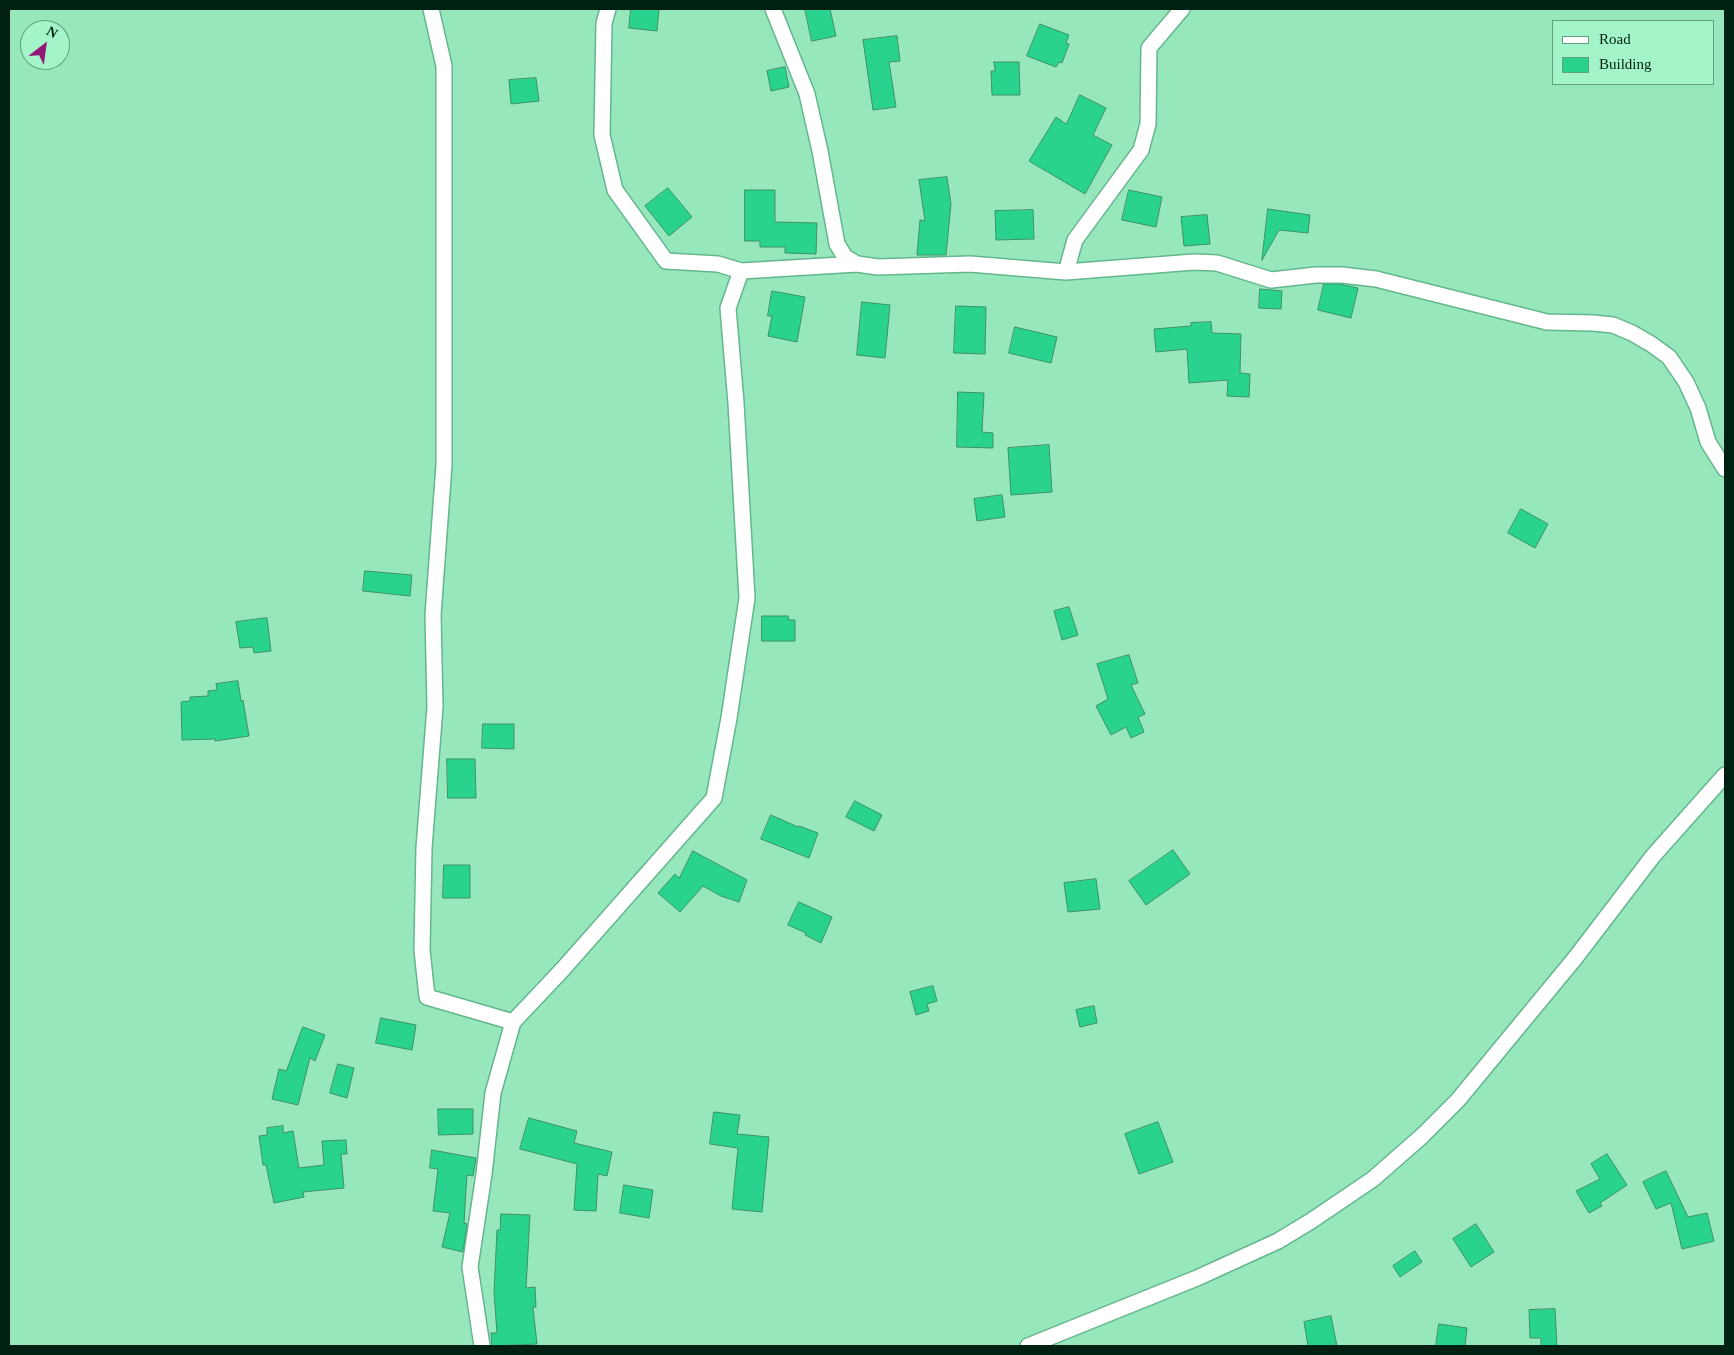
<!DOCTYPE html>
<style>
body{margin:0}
#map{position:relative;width:1734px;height:1355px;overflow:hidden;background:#96e8bc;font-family:Georgia,serif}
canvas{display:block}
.frame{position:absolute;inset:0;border:10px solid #002111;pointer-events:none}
.legend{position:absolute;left:1552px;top:20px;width:162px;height:65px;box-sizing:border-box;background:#a3f5c9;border:1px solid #62a07f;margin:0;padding:6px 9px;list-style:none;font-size:15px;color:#002111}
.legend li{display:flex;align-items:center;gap:10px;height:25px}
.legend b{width:25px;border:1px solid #62a07f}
.north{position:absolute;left:20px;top:20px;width:50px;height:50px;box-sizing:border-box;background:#a3f5c9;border:1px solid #62a07f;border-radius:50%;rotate:30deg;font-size:14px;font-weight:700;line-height:20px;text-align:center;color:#002111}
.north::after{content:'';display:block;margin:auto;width:18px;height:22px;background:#921876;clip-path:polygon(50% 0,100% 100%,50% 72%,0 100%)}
</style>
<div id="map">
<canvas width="1734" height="1355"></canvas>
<div class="frame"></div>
<ul class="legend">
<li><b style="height:6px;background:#fff"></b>Road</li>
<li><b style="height:14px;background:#29d38e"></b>Building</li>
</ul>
<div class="north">N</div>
</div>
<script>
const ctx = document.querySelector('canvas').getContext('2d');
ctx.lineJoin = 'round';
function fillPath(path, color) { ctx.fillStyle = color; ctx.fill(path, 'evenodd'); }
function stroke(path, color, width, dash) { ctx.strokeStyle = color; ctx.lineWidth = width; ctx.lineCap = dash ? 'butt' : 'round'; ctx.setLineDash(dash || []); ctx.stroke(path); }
const building = new Path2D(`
 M 631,9 L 659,9 L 657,31 L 629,28 Z
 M 805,9 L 830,9 L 836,36 L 812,41 Z
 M 1040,24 L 1069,35 L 1066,43 L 1069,44 L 1062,63 L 1059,62 L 1056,67 L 1027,56 Z
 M 897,36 L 900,61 L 889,62 L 896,107 L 873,110 L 863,40 Z
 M 994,62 L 1019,62 L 1020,95 L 992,95 L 991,71 L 995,71 Z
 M 785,67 L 789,87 L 771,91 L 767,71 Z
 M 536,78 L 539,101 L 511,104 L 509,80 Z
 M 1080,95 L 1106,108 L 1093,135 L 1112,145 L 1085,194 L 1029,161 L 1056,117 L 1066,124 Z
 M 947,177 L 951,204 L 946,255 L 917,255 L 920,220 L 925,221 L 919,180 Z
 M 668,188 L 692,217 L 669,236 L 645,206 Z
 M 745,190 L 775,190 L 775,222 L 817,223 L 816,254 L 785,253 L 785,247 L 760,247 L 760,241 L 745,241 Z
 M 1129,190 L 1162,197 L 1156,227 L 1122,220 Z
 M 1268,209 L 1310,215 L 1308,233 L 1279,230 L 1262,260 Z
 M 1033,210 L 1034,239 L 996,240 L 995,211 Z
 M 1207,215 L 1210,244 L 1184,246 L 1181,217 Z
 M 1324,284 L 1340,284 L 1358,288 L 1351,318 L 1318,310 Z
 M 1260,289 L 1282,291 L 1281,309 L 1259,308 Z
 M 772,291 L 805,297 L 797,342 L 768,336 L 772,316 L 768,316 Z
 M 862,302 L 890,305 L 885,358 L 857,355 Z
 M 956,306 L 986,307 L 985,354 L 954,353 Z
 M 1211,322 L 1212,333 L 1241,334 L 1240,373 L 1250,374 L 1249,397 L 1227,396 L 1228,380 L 1189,383 L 1187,349 L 1156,352 L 1154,329 L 1191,326 L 1191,323 Z
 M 1015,327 L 1057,337 L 1051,363 L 1009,353 Z
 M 958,392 L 984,393 L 982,432 L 993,433 L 993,448 L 957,447 Z
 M 1049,445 L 1052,492 L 1011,495 L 1008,448 Z
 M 1002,495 L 1005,517 L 977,521 L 974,499 Z
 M 1521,509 L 1548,524 L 1535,548 L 1508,533 Z
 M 365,571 L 412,575 L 410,596 L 363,591 Z
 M 1069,607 L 1078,635 L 1062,640 L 1054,611 Z
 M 762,616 L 788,616 L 789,620 L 795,620 L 795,641 L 762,641 Z
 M 267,618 L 271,651 L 254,653 L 253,647 L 240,648 L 236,622 Z
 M 1129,655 L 1138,683 L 1131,685 L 1145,714 L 1138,717 L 1144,732 L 1131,738 L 1126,727 L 1111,735 L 1096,706 L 1108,699 L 1097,664 Z
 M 238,681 L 241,701 L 243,700 L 249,736 L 215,741 L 215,739 L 182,740 L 181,702 L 190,701 L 190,697 L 208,696 L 208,691 L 217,690 L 216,684 Z
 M 483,724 L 514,724 L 514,749 L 482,748 Z
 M 447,759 L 475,759 L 476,798 L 448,798 Z
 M 855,801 L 882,815 L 874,831 L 846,817 Z
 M 771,815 L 798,827 L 799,826 L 818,833 L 809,858 L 761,839 Z
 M 1173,850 L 1190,874 L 1146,905 L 1129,881 Z
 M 693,851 L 747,880 L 739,902 L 721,896 L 703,886 L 680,912 L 658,893 L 675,874 L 679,878 Z
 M 444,865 L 470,865 L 470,898 L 443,898 Z
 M 1096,879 L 1100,909 L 1068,912 L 1064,883 Z
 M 799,902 L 832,917 L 821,943 L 805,935 L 806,933 L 788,925 Z
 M 933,986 L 937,1001 L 927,1004 L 929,1011 L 916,1015 L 910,992 Z
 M 1094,1006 L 1097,1023 L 1080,1027 L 1076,1010 Z
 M 381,1018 L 416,1025 L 412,1050 L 376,1043 Z
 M 303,1027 L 325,1035 L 315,1061 L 310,1058 L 298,1105 L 272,1099 L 279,1069 L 286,1071 Z
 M 338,1064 L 354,1068 L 347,1098 L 330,1093 Z
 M 438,1109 L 473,1109 L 473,1134 L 439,1135 Z
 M 714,1112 L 740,1115 L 737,1134 L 769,1137 L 762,1212 L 732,1209 L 738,1148 L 710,1144 Z
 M 529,1118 L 577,1131 L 574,1143 L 612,1152 L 607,1176 L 598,1174 L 596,1211 L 574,1210 L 577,1164 L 520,1149 Z
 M 1158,1122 L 1173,1162 L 1139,1174 L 1125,1134 Z
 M 283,1126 L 283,1133 L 293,1131 L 299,1168 L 324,1165 L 322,1141 L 346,1140 L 347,1154 L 341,1154 L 344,1188 L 303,1192 L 304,1197 L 274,1203 L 266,1165 L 263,1165 L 259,1136 L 267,1135 L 267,1128 Z
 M 432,1150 L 476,1158 L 473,1176 L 467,1175 L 464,1223 L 467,1224 L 463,1252 L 442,1247 L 450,1213 L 433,1211 L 438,1169 L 430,1168 Z
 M 1607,1154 L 1627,1185 L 1600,1203 L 1602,1206 L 1589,1213 L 1576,1191 L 1600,1179 L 1591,1164 Z
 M 1666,1171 L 1688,1217 L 1707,1213 L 1714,1241 L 1682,1249 L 1671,1203 L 1656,1209 L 1643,1182 Z
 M 624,1185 L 653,1190 L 649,1218 L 620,1213 Z
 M 501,1214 L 530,1215 L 526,1288 L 535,1287 L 536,1307 L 533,1307 L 537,1344 L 492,1346 L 491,1333 L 497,1333 L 494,1292 L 497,1230 L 500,1230 Z
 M 1476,1224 L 1494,1252 L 1471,1267 L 1453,1239 Z
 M 1415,1251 L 1422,1262 L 1400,1277 L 1393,1266 Z
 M 1555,1309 L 1557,1346 L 1541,1346 L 1541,1338 L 1530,1338 L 1529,1310 Z
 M 1331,1316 L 1337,1346 L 1308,1346 L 1304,1322 Z
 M 1439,1324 L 1467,1328 L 1465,1346 L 1436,1346 Z`);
fillPath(building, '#29d38e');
stroke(building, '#3e9169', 1);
const street = new Path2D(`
 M 431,9 L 444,66 L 444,465 L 433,615 L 435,707 L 424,848 L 422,950 L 427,997 L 513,1022
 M 608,9 L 604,23 L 602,135 L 615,190 L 666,261 L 718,264 L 741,271
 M 773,9 L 807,94 L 820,151 L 837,244 L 845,257 L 857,264 L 878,267 L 970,264 L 1066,272 L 1194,262 L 1217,263 L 1271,280 L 1316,275 L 1342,275 L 1376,279 L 1547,322 L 1593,323 L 1613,325 L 1632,333 L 1651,344 L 1669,357 L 1686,382 L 1698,408 L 1708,442 L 1725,469
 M 1066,272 L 1075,240 L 1141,150 L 1148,124 L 1149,48 L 1182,9
 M 482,1346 L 470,1267 L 484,1174 L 493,1093 L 513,1022 L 563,969 L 714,798 L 729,718 L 747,598 L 736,403 L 728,308 L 741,271 L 857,264
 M 1028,1346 L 1197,1278 L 1278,1241 L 1311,1221 L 1373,1179 L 1422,1136 L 1458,1100 L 1576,957 L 1653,856 L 1725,775`);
stroke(street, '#64b68c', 18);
stroke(street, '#fff', 15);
</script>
